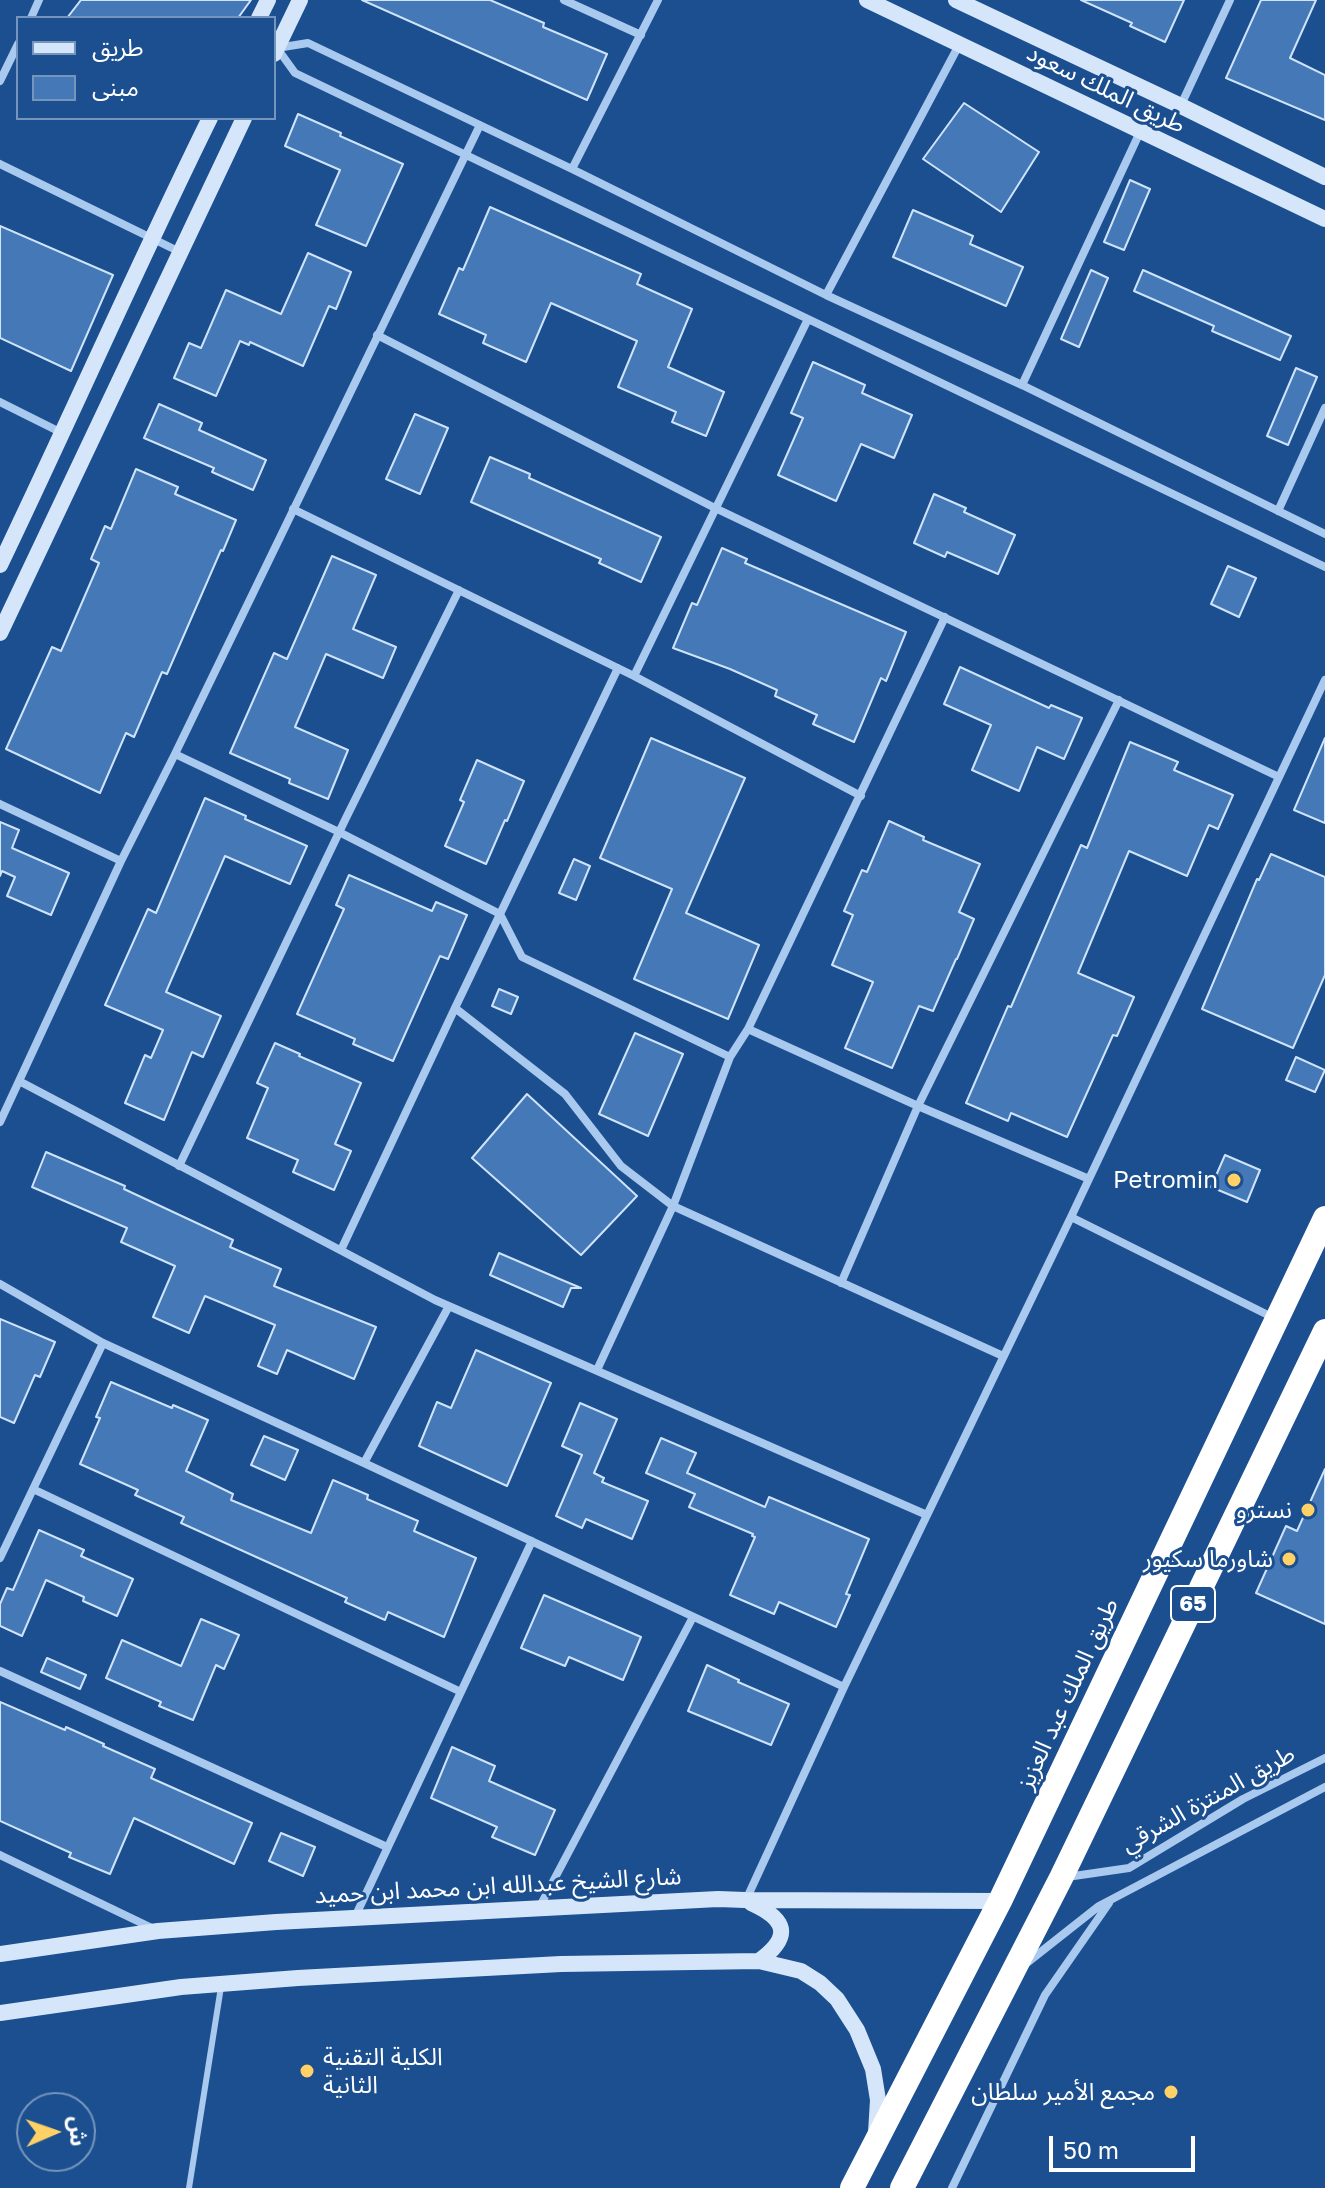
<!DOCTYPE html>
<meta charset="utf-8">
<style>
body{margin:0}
#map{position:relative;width:1325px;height:2188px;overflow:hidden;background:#1b4f8f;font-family:"Golos Text","Noto Sans Arabic",sans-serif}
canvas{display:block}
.legend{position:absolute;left:16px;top:16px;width:260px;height:104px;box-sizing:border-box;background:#1b4f8f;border:2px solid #7695bc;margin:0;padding:10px 14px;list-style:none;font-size:24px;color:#fff}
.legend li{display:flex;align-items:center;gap:16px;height:40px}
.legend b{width:40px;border:2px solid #7695bc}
.north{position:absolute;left:16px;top:2092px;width:80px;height:80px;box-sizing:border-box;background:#1b4f8f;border:2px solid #7695bc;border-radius:50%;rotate:88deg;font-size:22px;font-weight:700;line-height:32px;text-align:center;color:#fff}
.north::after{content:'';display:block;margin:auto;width:28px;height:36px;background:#ffd166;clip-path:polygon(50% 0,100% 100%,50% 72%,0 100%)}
.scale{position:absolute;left:1049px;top:2136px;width:146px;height:36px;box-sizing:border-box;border:4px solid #fff;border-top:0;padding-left:10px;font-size:24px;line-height:28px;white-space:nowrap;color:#fff;-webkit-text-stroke:6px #1b4f8f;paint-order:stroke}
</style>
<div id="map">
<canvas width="1325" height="2188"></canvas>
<ul class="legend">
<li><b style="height:10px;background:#d6e6fa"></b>طريق</li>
<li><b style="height:22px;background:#4478b7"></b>مبنى</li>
</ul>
<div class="north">ش</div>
<div class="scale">50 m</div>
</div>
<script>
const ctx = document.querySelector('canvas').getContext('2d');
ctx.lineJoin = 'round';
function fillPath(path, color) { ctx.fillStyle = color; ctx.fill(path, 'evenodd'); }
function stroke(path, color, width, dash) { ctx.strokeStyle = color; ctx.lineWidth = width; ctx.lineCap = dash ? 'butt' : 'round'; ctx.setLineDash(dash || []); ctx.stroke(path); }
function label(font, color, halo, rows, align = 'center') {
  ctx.font = font + ' "Golos Text","Noto Sans Arabic",sans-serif'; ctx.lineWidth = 6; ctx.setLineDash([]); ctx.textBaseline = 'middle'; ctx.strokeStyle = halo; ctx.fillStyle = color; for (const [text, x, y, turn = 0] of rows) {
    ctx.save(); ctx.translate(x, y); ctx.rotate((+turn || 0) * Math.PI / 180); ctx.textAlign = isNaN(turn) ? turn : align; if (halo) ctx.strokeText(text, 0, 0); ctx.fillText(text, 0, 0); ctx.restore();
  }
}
const building = new Path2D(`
 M 81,0 L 251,0 L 238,18 L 67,18 Z
 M 362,0 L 490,0 L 544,23 L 543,27 L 607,54 L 587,100 Z
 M 1081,0 L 1184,0 L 1165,42 L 1130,26 L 1132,23 Z
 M 1261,0 L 1316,0 L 1290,58 L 1325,75 L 1325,120 L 1226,78 Z
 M 964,103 L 1039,152 L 1001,212 L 923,159 Z
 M 298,114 L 341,133 L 340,136 L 403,164 L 366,246 L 316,225 L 340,170 L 285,146 Z
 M 1130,180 L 1150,189 L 1124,250 L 1104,242 Z
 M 490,207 L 641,274 L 637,284 L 692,309 L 668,367 L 724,392 L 706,436 L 672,422 L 676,412 L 618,387 L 637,341 L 551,303 L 526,362 L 483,343 L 486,335 L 439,314 L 459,268 L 463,270 Z
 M 913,210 L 973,236 L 970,244 L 1023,267 L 1006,306 L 893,257 Z
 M 0,226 L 113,275 L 71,371 L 0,338 Z
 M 308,253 L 351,272 L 336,309 L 329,306 L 303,366 L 250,342 L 249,345 L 240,341 L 216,396 L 174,378 L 189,343 L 201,348 L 226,290 L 281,314 Z
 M 1091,270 L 1108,278 L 1079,347 L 1061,339 Z
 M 1143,270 L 1291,336 L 1280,360 L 1212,331 L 1214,326 L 1134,291 Z
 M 813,362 L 865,385 L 862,393 L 912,415 L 894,458 L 861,444 L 836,501 L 778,475 L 803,418 L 791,413 Z
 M 1296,368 L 1317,377 L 1288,445 L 1267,436 Z
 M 159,404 L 202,423 L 199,430 L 266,460 L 253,490 L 212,472 L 214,468 L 144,438 Z
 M 415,414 L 448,428 L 420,494 L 386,479 Z
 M 490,457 L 530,474 L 529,478 L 661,537 L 641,582 L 599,563 L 601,559 L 471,502 Z
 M 136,469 L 178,487 L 175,494 L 236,520 L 223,551 L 221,550 L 167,674 L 162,672 L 134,737 L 126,733 L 100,793 L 6,749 L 52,647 L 61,651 L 99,563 L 91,559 L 105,526 L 111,529 Z
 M 934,494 L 966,508 L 964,512 L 1015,535 L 998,574 L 947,552 L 945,557 L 914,543 Z
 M 722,548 L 747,559 L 745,563 L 906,632 L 886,681 L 881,678 L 854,742 L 813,724 L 817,715 L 775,696 L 777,690 L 730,669 L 673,648 L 692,603 L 697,605 Z
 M 332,556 L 376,575 L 353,629 L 396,647 L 383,678 L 326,654 L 295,727 L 348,750 L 328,799 L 289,783 L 290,779 L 230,753 L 274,653 L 287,659 Z
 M 1228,566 L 1256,578 L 1239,617 L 1211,604 Z
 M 960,667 L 1049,708 L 1051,705 L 1082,718 L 1064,759 L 1037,747 L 1019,791 L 972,770 L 991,725 L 944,704 Z
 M 651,738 L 745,778 L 686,913 L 759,945 L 728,1019 L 634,979 L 672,889 L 600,858 Z
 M 1325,738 L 1325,823 L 1294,810 Z
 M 1130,742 L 1178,762 L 1174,770 L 1233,795 L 1218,829 L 1209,825 L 1187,876 L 1129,851 L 1078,973 L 1134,997 L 1117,1036 L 1113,1035 L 1067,1137 L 1011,1113 L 1008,1121 L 966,1103 L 1008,1006 L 1011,1007 L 1081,845 L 1087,848 Z
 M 477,760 L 524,781 L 507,821 L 505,820 L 486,864 L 445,846 L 464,802 L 460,800 Z
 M 205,798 L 246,816 L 245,819 L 307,846 L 290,884 L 225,856 L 166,992 L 221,1016 L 203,1057 L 192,1052 L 164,1120 L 125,1103 L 145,1055 L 151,1058 L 163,1030 L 105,1005 L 148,909 L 156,913 Z
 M 889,821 L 924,837 L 923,840 L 980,864 L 959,912 L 974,919 L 957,959 L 956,959 L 933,1011 L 919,1006 L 892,1068 L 845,1048 L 873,982 L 832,965 L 853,915 L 844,911 L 862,870 L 867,872 Z
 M 0,822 L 19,830 L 12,848 L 69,873 L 51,915 L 7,896 L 15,877 L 2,871 L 0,876 Z
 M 1271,854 L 1325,877 L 1325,975 L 1293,1048 L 1202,1009 L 1257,879 L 1259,880 Z
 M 574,859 L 590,866 L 576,900 L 559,893 Z
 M 349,875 L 432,911 L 436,902 L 467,915 L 448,959 L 440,956 L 393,1061 L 353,1044 L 355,1039 L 297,1014 L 344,909 L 336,905 Z
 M 499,989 L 518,997 L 511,1014 L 492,1006 Z
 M 635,1033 L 683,1054 L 648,1136 L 599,1114 Z
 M 275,1043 L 300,1054 L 299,1056 L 361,1083 L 335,1144 L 351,1151 L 334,1190 L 293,1172 L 298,1160 L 247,1138 L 268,1088 L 257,1083 Z
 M 1296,1057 L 1325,1070 L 1315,1092 L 1286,1080 Z
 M 527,1094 L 637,1196 L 581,1255 L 472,1158 Z
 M 46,1152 L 125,1186 L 124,1189 L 233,1240 L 230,1247 L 281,1269 L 274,1286 L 376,1327 L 354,1379 L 287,1350 L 277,1374 L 258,1366 L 275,1325 L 205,1296 L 189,1333 L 153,1317 L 175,1266 L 121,1242 L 127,1228 L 32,1187 Z
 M 1225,1155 L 1260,1170 L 1247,1202 L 1211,1187 Z
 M 499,1253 L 562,1280 L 581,1288 L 571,1288 L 563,1307 L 490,1275 Z
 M 0,1319 L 55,1342 L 40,1377 L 35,1375 L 14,1423 L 0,1417 Z
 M 476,1350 L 551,1383 L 507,1486 L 419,1446 L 437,1402 L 451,1408 Z
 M 111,1382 L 172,1408 L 173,1405 L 208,1420 L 186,1471 L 233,1494 L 231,1500 L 311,1533 L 333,1480 L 368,1495 L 367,1499 L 418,1521 L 414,1531 L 476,1558 L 444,1637 L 388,1612 L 385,1620 L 345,1602 L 347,1598 L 181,1523 L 184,1517 L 135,1495 L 138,1490 L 80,1464 L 100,1418 L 96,1417 Z
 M 580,1403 L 617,1419 L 594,1473 L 604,1478 L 602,1482 L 648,1501 L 632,1539 L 586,1519 L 582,1528 L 556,1516 L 582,1455 L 562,1446 Z
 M 264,1436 L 298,1450 L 285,1480 L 251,1465 Z
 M 661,1438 L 696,1453 L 687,1473 L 765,1507 L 769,1497 L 869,1539 L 846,1594 L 850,1595 L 836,1627 L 779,1602 L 774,1614 L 730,1595 L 755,1537 L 752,1536 L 753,1534 L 689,1507 L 695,1494 L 646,1473 Z
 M 1325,1469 L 1325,1624 L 1256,1593 L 1286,1526 L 1297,1531 Z
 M 39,1530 L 84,1550 L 81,1556 L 133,1579 L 117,1616 L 83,1601 L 84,1597 L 46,1580 L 22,1636 L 0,1626 L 0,1604 L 7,1588 L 13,1590 Z
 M 544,1595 L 641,1637 L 623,1680 L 569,1657 L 565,1666 L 521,1648 Z
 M 201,1619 L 239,1635 L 224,1669 L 216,1665 L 193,1720 L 159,1706 L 161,1702 L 106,1678 L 122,1640 L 181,1666 Z
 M 47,1658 L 86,1675 L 80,1689 L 41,1672 Z
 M 707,1665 L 739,1680 L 738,1682 L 789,1704 L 771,1745 L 688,1711 Z
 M 0,1702 L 65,1730 L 66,1727 L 104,1744 L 103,1746 L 155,1769 L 151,1778 L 252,1823 L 234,1864 L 134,1818 L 110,1874 L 69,1857 L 71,1853 L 0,1821 Z
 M 452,1747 L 495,1766 L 489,1781 L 555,1810 L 535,1855 L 492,1837 L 497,1827 L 431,1798 Z
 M 281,1833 L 315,1847 L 303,1876 L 269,1861 Z`);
fillPath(building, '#4478b7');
stroke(building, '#cfe3fa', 2);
stroke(new Path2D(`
 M 189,2188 L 221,1987`), '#a9c9ee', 6);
stroke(new Path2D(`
 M 564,0 L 641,35
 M 31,18 L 39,0
 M 0,81 L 18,44
 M 1181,105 L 1230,0
 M 0,164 L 180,252
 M 572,169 L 658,0
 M 826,295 L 959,45
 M 377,335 L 715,508 L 1279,777
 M 1022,385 L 1140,132
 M 0,402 L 62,433
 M 293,509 L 634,676 L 861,796
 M 1278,511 L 1325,408
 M 1325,534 L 1022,385 L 826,295 L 572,169 L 308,43 L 277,48 L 295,73 L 1325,567
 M 634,676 L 808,319
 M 175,754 L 339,832 L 500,914 L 522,957 L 730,1057
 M 0,804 L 121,861
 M 455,1008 L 565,1094 L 621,1166 L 673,1206 L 1003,1356
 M 748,1029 L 918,1106 L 1089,1179
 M 19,1081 L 435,1300 L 927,1515
 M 0,1122 L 121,861 L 175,754 L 480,125
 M 179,1166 L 345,820 L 459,590
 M 1071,1217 L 1274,1318
 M 341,1250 L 455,1008 L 618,668
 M 841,1283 L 918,1106 L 1119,700
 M 0,1284 L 103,1343 L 364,1463 L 844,1687
 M 597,1370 L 673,1206 L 730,1057 L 748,1029 L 945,617
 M 364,1463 L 449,1306
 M 33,1489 L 461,1692
 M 0,1558 L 103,1343
 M 0,1671 L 387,1847
 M 0,1855 L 154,1929
 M 1067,1877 L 1129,1868 L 1243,1799 L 1325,1758
 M 746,1900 L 844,1687 L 1071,1217 L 1325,680
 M 539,1908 L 693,1617
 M 355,1917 L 532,1541
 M 1028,1962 L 1099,1906 L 1325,1787
 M 952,2188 L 1045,1995 L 1109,1903`), '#a9c9ee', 8);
stroke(new Path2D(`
 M 867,0 L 1325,219
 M 956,0 L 1181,106 L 1325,177
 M 259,18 L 268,0
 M 274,54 L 300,0
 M 0,565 C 71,417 137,266 210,118
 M 0,633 L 244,118
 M 751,1903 C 786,1919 793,1936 759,1961
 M 0,1954 L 158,1931 L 276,1922 L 718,1899 L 745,1900 L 1000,1901
 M 0,2013 L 181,1987 L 298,1978 L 561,1964 L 759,1961 L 801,1971 L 820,1983 L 837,1999 L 857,2030 L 873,2069 L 878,2100 L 876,2133`), '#d6e6fa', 16);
stroke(new Path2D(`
 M 852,2188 L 1000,1901 L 1325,1218
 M 902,2188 L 1061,1878 L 1325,1331`), '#fff', 24);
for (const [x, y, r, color] of [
 [1234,1180,8,"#ffd166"],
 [1308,1510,8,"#ffd166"],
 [1289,1559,8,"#ffd166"],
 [307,2071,8,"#ffd166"],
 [1171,2092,8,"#ffd166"]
]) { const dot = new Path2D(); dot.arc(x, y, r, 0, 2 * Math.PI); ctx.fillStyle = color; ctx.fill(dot); stroke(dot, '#1b4f8f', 3); }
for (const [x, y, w] of [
 [1193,1604,44]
]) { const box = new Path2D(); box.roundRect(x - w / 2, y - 18, w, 36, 6); ctx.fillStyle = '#1b4f8f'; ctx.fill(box); stroke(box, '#fff', 2); }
label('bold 22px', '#fff', null, [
 ["65",1193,1604]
]);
label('24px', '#fff', '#1b4f8f', [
 ["طريق الملك سعود",1106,89,26],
 ["طريق الملك عبد العزيز",1068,1694,-65],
 ["طريق المنتزة الشرقي",1208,1799,-29],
 ["شارع الشيخ عبدالله ابن محمد ابن حميد",498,1886,-3]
]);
label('24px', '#fff', '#1b4f8f', [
 ["Petromin",1218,1180],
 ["نسترو",1292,1510],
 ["شاورما سكيور",1273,1559],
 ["الكلية التقنية",323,2057,"left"],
 ["الثانية",323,2085,"left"],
 ["مجمع الأمير سلطان",1155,2092]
], 'right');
</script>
